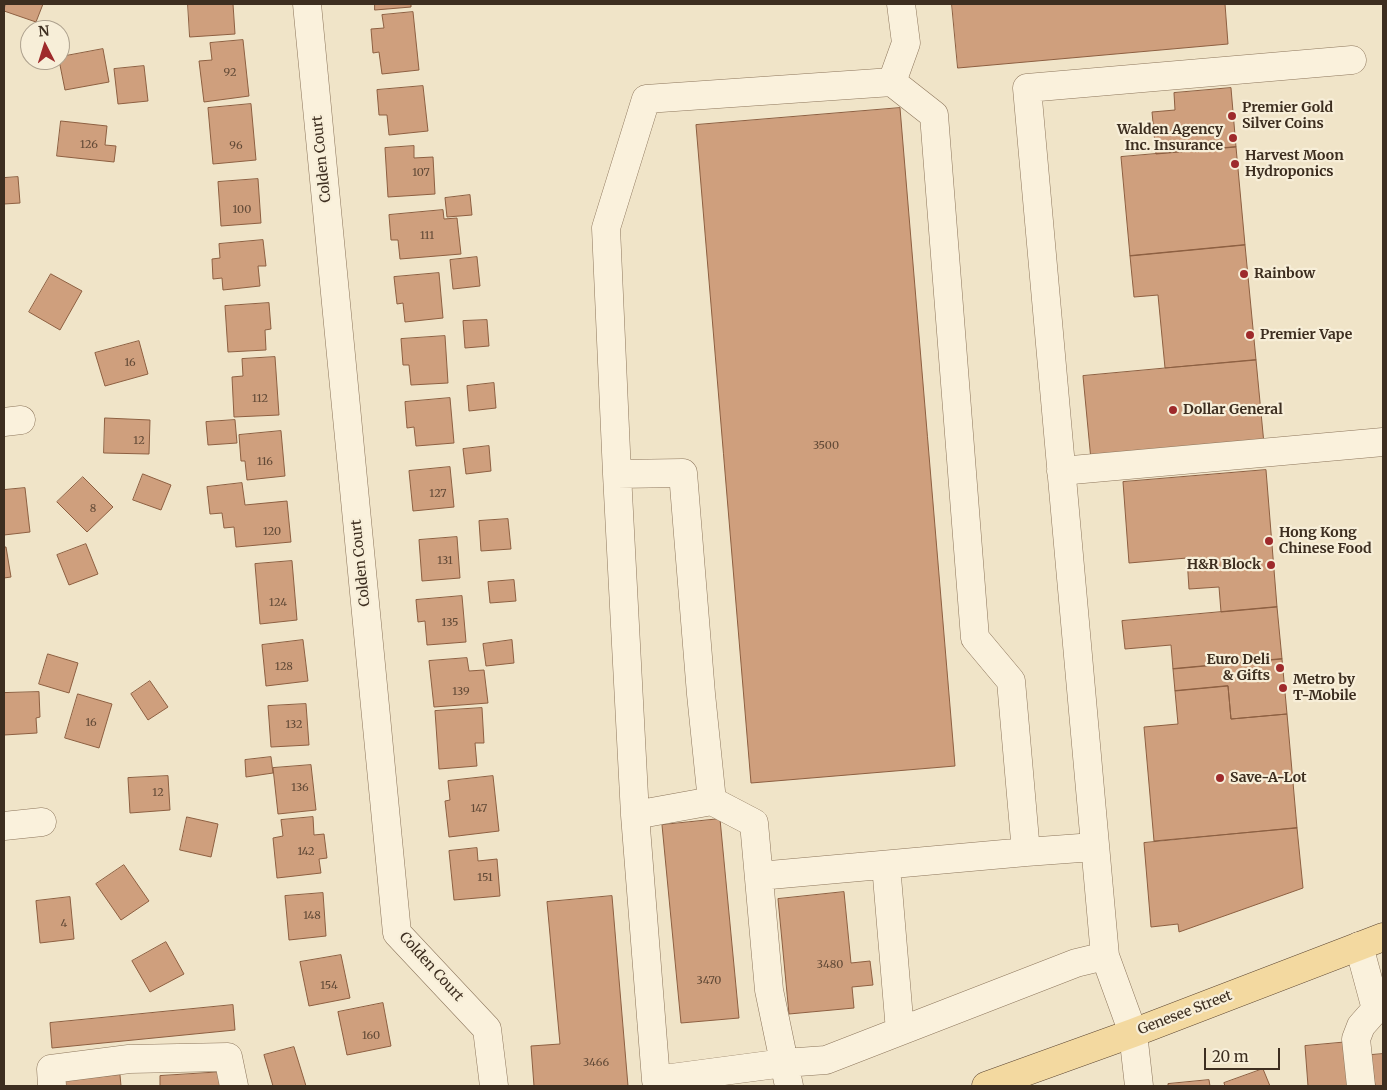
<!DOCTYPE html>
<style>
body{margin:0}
#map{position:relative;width:1387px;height:1090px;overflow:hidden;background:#f0e4c8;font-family:Merriweather,serif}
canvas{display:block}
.frame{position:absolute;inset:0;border:5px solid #3d2e20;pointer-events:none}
.north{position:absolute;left:20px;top:20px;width:50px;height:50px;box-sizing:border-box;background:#f7eed8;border:1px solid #ada18e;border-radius:50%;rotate:355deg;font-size:14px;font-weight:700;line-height:20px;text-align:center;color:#3d2e20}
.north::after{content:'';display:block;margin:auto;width:18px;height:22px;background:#9e2a2b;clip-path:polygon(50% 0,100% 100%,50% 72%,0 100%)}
.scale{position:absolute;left:1204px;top:1048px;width:76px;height:22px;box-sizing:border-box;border:2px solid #3d2e20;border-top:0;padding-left:6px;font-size:15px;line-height:18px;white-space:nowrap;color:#3d2e20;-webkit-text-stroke:4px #f7eed8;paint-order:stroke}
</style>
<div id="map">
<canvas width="1387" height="1090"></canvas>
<div class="frame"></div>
<div class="north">N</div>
<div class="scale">20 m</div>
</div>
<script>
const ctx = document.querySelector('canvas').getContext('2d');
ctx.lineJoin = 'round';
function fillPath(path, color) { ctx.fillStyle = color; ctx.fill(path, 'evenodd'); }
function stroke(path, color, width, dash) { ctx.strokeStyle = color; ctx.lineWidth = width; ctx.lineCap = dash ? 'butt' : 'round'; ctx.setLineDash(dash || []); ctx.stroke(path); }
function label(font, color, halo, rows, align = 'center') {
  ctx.font = font + ' Merriweather,serif'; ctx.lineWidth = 4.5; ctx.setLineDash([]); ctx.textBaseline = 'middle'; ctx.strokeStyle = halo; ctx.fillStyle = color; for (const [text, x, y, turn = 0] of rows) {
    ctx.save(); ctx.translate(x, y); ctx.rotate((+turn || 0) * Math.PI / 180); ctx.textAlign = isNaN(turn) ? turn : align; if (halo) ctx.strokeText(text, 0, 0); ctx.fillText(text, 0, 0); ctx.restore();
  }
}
const building = new Path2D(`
 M 6,4 L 43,4 L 36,22 L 4,11 Z
 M 188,4 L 233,4 L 235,34 L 190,37 Z
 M 375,4 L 411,4 L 411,7 L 375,10 Z
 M 952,4 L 1225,4 L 1228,44 L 958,68 Z
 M 413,12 L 419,70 L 382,74 L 379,52 L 373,53 L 371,29 L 384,28 L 382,15 Z
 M 243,40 L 249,96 L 204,102 L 199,61 L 212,60 L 210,43 Z
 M 103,49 L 109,82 L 65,90 L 59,60 L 60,57 Z
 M 144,66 L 148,101 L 118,104 L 114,69 Z
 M 423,86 L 428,131 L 389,135 L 387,115 L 379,115 L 377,90 Z
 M 1231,88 L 1236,147 L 1156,154 L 1152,112 L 1175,110 L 1174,93 Z
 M 251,104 L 256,160 L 213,164 L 208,108 Z
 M 900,108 L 955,766 L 751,783 L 696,125 Z
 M 61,121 L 107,126 L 105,145 L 116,146 L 114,162 L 57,156 Z
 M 414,146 L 414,158 L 433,157 L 435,194 L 388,197 L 385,148 Z
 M 1236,147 L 1245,245 L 1130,256 L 1121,157 Z
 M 18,177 L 20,203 L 4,204 L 4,178 Z
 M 258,179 L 261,223 L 221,226 L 218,182 Z
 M 470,195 L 472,215 L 447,217 L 445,198 Z
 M 443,210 L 444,219 L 457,218 L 461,254 L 400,259 L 398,240 L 391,240 L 389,215 Z
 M 263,240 L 266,266 L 258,266 L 260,286 L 223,290 L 222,278 L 213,279 L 212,259 L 220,258 L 219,244 Z
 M 1245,245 L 1256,360 L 1165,368 L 1158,295 L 1134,297 L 1130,256 Z
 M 477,257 L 480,286 L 453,289 L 450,260 Z
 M 439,273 L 443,318 L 405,322 L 403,303 L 397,304 L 394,277 Z
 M 51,274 L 82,291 L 60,330 L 29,312 Z
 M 269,303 L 271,329 L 265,330 L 266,350 L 228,352 L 225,306 Z
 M 487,320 L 489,346 L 465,348 L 463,321 Z
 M 445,336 L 448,383 L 411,385 L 409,365 L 403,365 L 401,339 Z
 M 139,341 L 148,374 L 105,386 L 95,353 Z
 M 275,357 L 279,415 L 234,417 L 232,377 L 243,376 L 242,359 Z
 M 1256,360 L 1264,444 L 1091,460 L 1083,376 Z
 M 494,383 L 496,408 L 469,411 L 467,386 Z
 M 450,398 L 454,443 L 416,446 L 414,427 L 407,428 L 405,402 Z
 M 105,418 L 150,420 L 149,454 L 104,453 Z
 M 235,420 L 237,443 L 208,445 L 206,422 Z
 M 281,431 L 285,476 L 247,480 L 245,461 L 241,461 L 239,435 Z
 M 489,446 L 491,471 L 466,474 L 463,449 Z
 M 450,467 L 454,507 L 413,511 L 409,471 Z
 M 1266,470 L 1277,607 L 1221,612 L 1219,587 L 1189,589 L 1187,558 L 1129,563 L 1123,482 Z
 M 143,474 L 171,485 L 161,510 L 133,500 Z
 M 83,477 L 113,507 L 87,532 L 57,502 Z
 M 242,483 L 245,505 L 287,501 L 291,542 L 236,547 L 234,527 L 224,528 L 222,513 L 210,514 L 207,487 Z
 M 25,488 L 30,532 L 4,535 L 4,490 Z
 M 508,519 L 511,549 L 481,551 L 479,521 Z
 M 457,537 L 460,578 L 422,581 L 419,540 Z
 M 86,544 L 98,574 L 69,585 L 57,555 Z
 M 4,547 L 6,547 L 11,577 L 4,578 Z
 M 292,561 L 297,620 L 260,624 L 255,564 Z
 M 514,580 L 516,601 L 490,603 L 488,582 Z
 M 462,596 L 466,642 L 427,645 L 425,621 L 418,622 L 416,600 Z
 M 1277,607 L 1282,659 L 1173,669 L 1171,645 L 1125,649 L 1122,621 Z
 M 303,640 L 308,681 L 266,686 L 262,645 Z
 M 512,640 L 514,663 L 486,666 L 483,644 Z
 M 48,654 L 78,663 L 69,693 L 39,684 Z
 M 467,658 L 469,671 L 484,670 L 488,703 L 434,707 L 429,661 Z
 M 1282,659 L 1287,714 L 1231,719 L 1228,686 L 1175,691 L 1173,669 Z
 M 150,681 L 168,707 L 148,720 L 131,694 Z
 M 1228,686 L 1231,719 L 1287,714 L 1297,828 L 1154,841 L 1144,727 L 1178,724 L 1175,691 Z
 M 39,692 L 40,717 L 36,718 L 37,733 L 4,735 L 4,693 Z
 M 78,694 L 112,704 L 99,748 L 65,738 Z
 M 306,704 L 309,745 L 271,747 L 268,706 Z
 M 482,708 L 484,743 L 475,743 L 477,766 L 439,769 L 435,711 Z
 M 271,757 L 273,773 L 246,777 L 245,760 Z
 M 311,765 L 316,810 L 278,814 L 273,768 Z
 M 168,776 L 170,810 L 130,813 L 128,778 Z
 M 493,776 L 499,831 L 449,837 L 445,801 L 450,800 L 448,781 Z
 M 187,817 L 218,824 L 211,857 L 180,850 Z
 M 313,817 L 314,835 L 324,834 L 327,858 L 319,859 L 321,873 L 277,878 L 273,838 L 283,836 L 281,820 Z
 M 720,819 L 739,1018 L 681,1023 L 662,825 Z
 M 1297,828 L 1303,888 L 1179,932 L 1178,924 L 1151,927 L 1144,843 Z
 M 477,848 L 478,861 L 497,859 L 500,896 L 454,900 L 449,851 Z
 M 124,865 L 149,901 L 121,920 L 96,884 Z
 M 844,892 L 851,963 L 870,961 L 873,985 L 852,987 L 854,1008 L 789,1014 L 778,899 Z
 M 323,893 L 326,936 L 289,940 L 285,896 Z
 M 612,896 L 628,1086 L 534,1086 L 531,1046 L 560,1044 L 547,902 Z
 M 70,897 L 74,939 L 40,943 L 36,901 Z
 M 166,942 L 184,974 L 150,992 L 132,961 Z
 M 341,955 L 350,998 L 309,1006 L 300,962 Z
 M 383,1003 L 391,1046 L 347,1055 L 338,1012 Z
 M 233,1005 L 235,1030 L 52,1048 L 50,1023 Z
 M 1349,1042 L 1352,1086 L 1308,1086 L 1305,1046 Z
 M 294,1047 L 306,1086 L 273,1086 L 264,1055 Z
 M 1383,1054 L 1383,1086 L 1375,1086 L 1371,1055 Z
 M 1263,1069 L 1270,1086 L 1225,1086 L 1224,1083 Z
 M 223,1072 L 224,1086 L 160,1086 L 160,1076 Z
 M 120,1075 L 121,1086 L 57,1086 L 56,1082 Z
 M 1209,1080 L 1210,1086 L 1168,1086 L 1168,1084 Z`);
fillPath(building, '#cf9f7d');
stroke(building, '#8d5f41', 1);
const minor = new Path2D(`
 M 307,4 L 397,933 L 487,1029 L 494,1086
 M 892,82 L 906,43 L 901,4
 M 4,422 L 21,420
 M 1061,471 L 1383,442
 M 617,474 L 606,228 L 646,99 L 892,82 L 934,115 L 975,638 L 1011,681 L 1026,852 L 759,876
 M 712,801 L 754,823 L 769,990 L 789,1086
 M 635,815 L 617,474 L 683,473 L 701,694 L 712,801 L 635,815 L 656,1080
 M 4,826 L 42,822
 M 1026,852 L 1094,847
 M 886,865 L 900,1031
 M 1359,946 L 1376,1009
 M 1105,956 L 1027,88 L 1352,60
 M 52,1086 L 51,1069 L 129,1059 L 228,1057 L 234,1086
 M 658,1086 L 656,1080 L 784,1063 L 826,1060 L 1076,963 L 1105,956 L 1133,1033 L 1139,1086
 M 1361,1086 L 1356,1039 L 1361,1026 L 1376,1009`);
const major = new Path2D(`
 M 986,1086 L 1133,1033 L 1383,937`);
stroke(minor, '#8d765c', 29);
stroke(major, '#5b4430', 29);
stroke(minor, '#faf1dc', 28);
stroke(major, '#f3d9a0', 28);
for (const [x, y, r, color] of [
 [1232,116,5,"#9e2a2b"],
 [1233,138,5,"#9e2a2b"],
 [1235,164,5,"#9e2a2b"],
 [1244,274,5,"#9e2a2b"],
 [1250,335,5,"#9e2a2b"],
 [1173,410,5,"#9e2a2b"],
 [1269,541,5,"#9e2a2b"],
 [1271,565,5,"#9e2a2b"],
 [1280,668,5,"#9e2a2b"],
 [1283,688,5,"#9e2a2b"],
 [1220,778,5,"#9e2a2b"]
]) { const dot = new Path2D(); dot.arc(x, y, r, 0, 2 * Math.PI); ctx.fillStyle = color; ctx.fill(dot); stroke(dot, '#f7eed8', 2); }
label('11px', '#624a37', null, [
 ["92",230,73],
 ["126",89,145],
 ["96",236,146],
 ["107",421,173],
 ["100",242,210],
 ["111",427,236],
 ["16",130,363],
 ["112",260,399],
 ["12",139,441],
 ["3500",826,446],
 ["116",265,462],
 ["127",438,494],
 ["8",93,509],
 ["120",272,532],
 ["131",445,561],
 ["124",278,603],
 ["135",450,623],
 ["128",284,667],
 ["139",461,692],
 ["16",91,723],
 ["132",294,725],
 ["136",300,788],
 ["12",158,793],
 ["147",479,809],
 ["142",306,852],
 ["151",485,878],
 ["148",312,916],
 ["4",64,924],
 ["3480",830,965],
 ["3470",709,981],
 ["154",329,986],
 ["160",371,1036],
 ["3466",596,1063]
]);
label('bold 14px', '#3d2e20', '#f7eed8', [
 ["Premier Gold",1242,108],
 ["Silver Coins",1242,124],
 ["Walden Agency",1223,130,"right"],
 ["Inc. Insurance",1223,146,"right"],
 ["Harvest Moon",1245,156],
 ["Hydroponics",1245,172],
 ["Rainbow",1254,274],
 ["Premier Vape",1260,335],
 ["Dollar General",1183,410],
 ["Hong Kong",1279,533],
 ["Chinese Food",1279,549],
 ["H&R Block",1261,565,"right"],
 ["Euro Deli",1270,660,"right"],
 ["& Gifts",1270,676,"right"],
 ["Metro by",1293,680],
 ["T-Mobile",1293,696],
 ["Save-A-Lot",1230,778]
], 'left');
label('14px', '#3d2e20', '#f7eed8', [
 ["Colden Court",322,159,-96],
 ["Colden Court",361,563,-96],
 ["Colden Court",431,967,48],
 ["Genesee Street",1185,1013,-21]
]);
</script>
